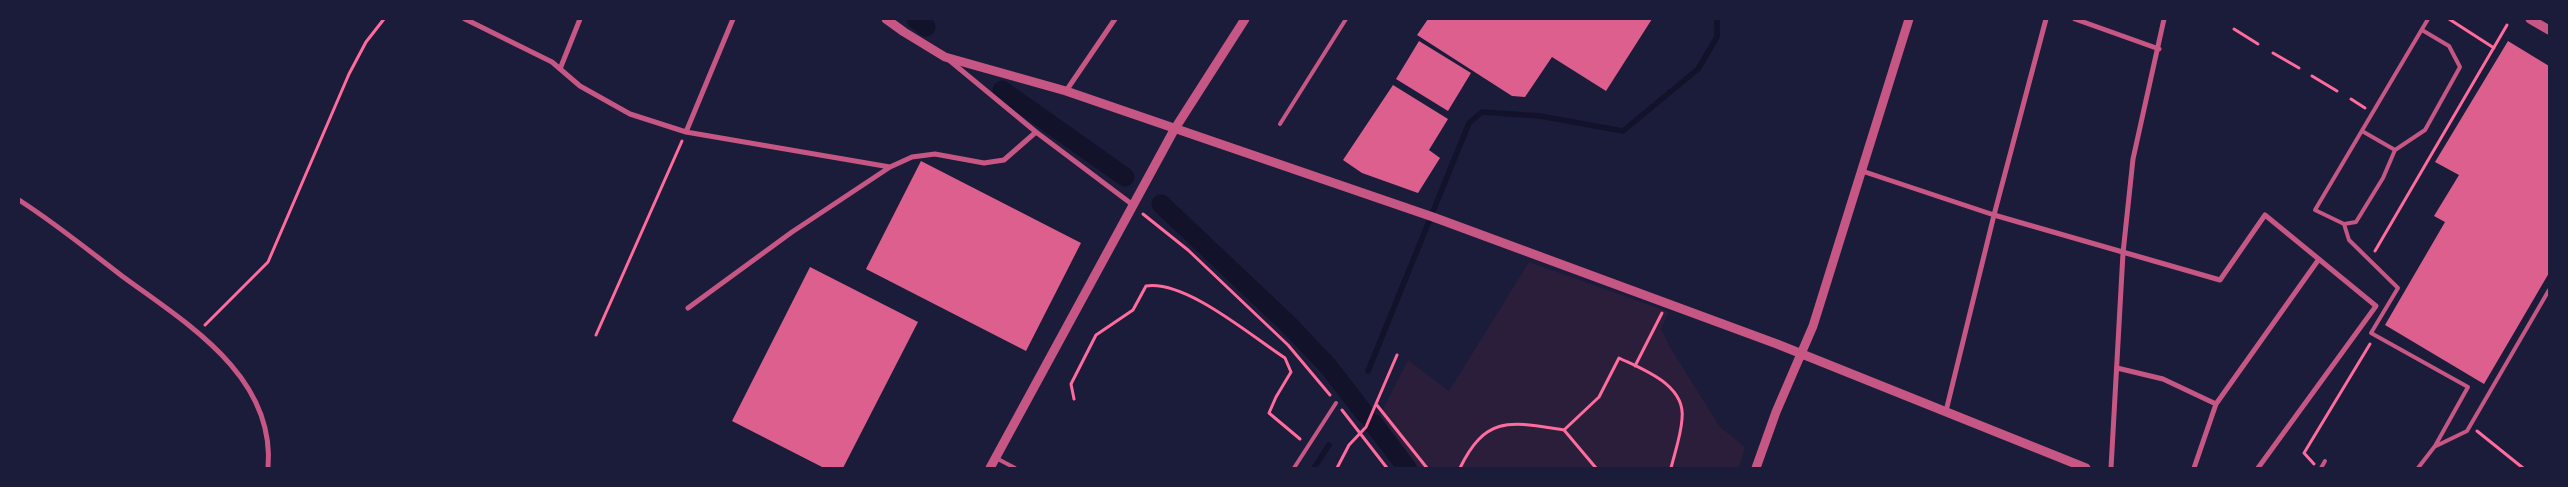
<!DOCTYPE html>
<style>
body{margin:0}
#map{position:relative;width:2568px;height:487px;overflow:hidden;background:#1b1b3a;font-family:"Open Sans",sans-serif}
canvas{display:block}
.frame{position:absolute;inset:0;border:20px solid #1b1b3a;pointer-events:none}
</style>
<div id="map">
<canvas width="2568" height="487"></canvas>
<div class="frame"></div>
</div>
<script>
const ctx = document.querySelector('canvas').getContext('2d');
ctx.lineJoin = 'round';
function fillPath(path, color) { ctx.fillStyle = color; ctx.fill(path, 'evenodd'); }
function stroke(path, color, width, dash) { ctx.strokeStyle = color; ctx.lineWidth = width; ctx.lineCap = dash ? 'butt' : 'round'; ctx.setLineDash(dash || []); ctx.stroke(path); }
fillPath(new Path2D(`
 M 1529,262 L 1669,312 L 1661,329 L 1670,347 L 1720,427 L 1745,447 L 1739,468 L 1419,468 L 1380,415 L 1408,360 L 1449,391 Z`), '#2a1e3b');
stroke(new Path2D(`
 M 1368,371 L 1469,123 L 1482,112 L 1540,116 L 1623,131 L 1698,69 L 1717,37 L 1717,19
 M 1314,468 L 1329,445`), '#12122b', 5.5);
stroke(new Path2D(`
 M 916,19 L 926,27
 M 1002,90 L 1125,177
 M 1161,204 L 1289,325 L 1328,366 L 1365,414
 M 1373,423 L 1407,468`), '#12122b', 19);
fillPath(new Path2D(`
 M 1428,19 L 1652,19 L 1606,91 L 1552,57 L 1525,97 L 1512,96 L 1417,35 Z
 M 1419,41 L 1471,73 L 1448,111 L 1396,79 Z
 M 2508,41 L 2549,66 L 2549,273 L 2484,384 L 2385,325 L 2445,222 L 2434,216 L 2459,175 L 2435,162 Z
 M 1393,85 L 1448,119 L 1429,150 L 1440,158 L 1418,193 L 1362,173 L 1343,160 Z
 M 921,161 L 1081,243 L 1026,351 L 866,269 Z
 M 810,267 L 918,322 L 843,468 L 824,468 L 732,421 Z`), '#dd5f8e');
stroke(new Path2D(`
 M 2449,19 L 2494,48
 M 2234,29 L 2258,44
 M 2273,53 L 2299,68
 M 2312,76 L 2337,91
 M 2351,99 L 2365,108
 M 1143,214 L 1188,250 L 1288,345 L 1330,395
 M 2375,251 L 2507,25
 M 205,325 L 268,262 L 349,74 L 366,42 L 384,19
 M 596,335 L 682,141
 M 1635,366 L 1662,313
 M 1074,399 L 1071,384 L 1096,335 L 1133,310 L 1146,286 C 1186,280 1251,336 1285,358 L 1291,372 L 1276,397 L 1269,413 L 1300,439
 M 1376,404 L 1427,468
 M 1342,410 L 1387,468
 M 1564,430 L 1599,397 L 1619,358 C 1644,370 1686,385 1682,419 C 1681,435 1675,452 1671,468
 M 2477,431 L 2523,468
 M 2314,464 L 2304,453 L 2370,344
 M 1337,468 L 1349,445 L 1366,427 L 1397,355
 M 1460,468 C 1486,414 1512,422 1564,430 L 1596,468`), '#ff6b9d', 3);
stroke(new Path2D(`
 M 1280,124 L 1346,19
 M 2362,131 L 2395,150
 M 2344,224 L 2356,222 L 2383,178 L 2395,150 L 2425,130 L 2460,67 L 2449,46 L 2422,30
 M 2436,446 L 2467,431 L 2549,290
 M 996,458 L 1015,468
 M 1294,468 L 1336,403
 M 2321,468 L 2325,461
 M 2418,468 L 2435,446 L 2468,387 L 2371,333 L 2398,288 L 2349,240 L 2344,224 L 2315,210 L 2428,19`), '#c65784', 4);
stroke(new Path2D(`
 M 465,19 L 552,62 L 580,86 L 630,114 L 686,132 L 890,167
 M 2075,19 L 2159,49
 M 949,60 L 1036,132
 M 560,69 L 580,19
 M 1066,91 L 1115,19
 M 686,132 L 733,19
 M 1862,171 L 1994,215 L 2220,280 L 2265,215 L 2376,306 L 2258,468
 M 19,200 C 55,223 88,250 122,276 C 186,323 276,376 268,468
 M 688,308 L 792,232 L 890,167 L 912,157 L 935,154 L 984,163 L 1004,160 L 1036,132 L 1133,205
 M 2117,368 L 2163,379 L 2216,404
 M 1946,411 L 1994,215 L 2046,19
 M 2111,468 L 2123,253 L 2133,159 L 2164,19
 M 2194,468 L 2216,404 L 2319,259`), '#c65784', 5);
stroke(new Path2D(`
 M 886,19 L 904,32 L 945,57 L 1066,91 L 1433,217 L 1777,344 L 2086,468
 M 2530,19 L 2549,30
 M 990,468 L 1174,130 L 1245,19
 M 1756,468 L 1776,412 L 1813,326 L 1909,19`), '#c65784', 9);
</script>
